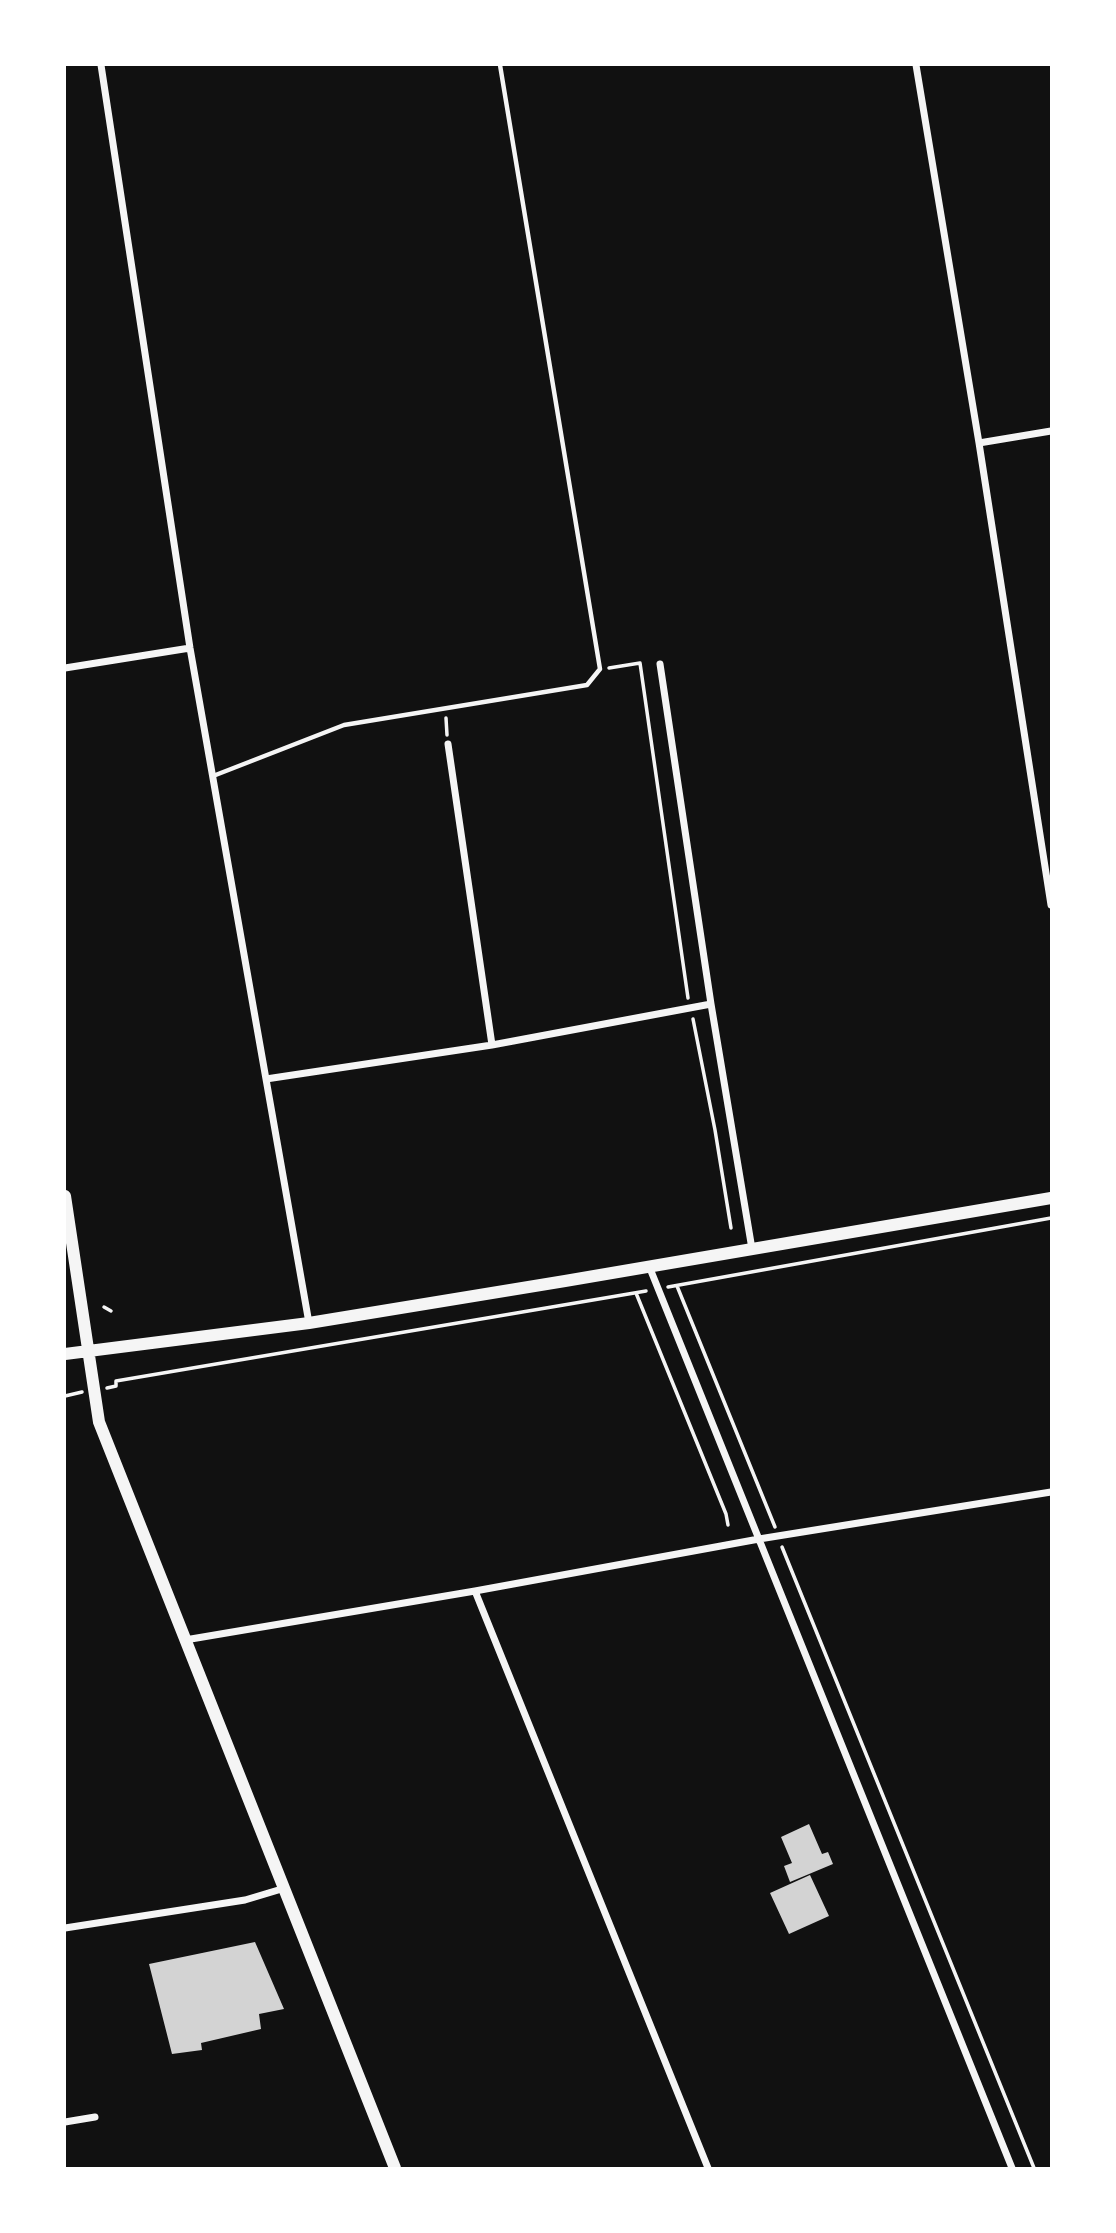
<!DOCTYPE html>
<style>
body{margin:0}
#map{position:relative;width:1116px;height:2233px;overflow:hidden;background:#111;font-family:Georgia,serif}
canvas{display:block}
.frame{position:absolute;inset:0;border:66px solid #fff;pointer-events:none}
</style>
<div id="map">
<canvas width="1116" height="2233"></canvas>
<div class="frame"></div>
</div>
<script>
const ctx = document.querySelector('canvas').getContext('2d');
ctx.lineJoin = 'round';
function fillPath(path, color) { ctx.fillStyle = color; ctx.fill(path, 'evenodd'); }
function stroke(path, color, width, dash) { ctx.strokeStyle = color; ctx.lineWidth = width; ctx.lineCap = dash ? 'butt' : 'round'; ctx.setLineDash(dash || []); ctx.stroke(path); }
fillPath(new Path2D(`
 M 809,1824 L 822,1854 L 828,1852 L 833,1864 L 790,1882 L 784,1866 L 792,1863 L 781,1837 Z
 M 810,1875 L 829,1916 L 789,1934 L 770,1893 Z
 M 255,1942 L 284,2009 L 259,2014 L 261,2029 L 201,2043 L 202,2050 L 172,2054 L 149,1964 Z`), '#d3d3d3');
stroke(new Path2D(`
 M 609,668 L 640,663 L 688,998
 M 446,718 L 447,735
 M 693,1019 L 715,1130 L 731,1228
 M 677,1286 L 775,1527
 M 668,1287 L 1051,1218
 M 636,1293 L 726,1514 L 728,1525
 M 104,1307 L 111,1311
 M 107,1388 L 116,1386 L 116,1381 L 646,1291
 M 65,1396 L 82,1392
 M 782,1547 L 1034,2168`), '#f5f5f5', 3.5);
stroke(new Path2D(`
 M 213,776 L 344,725 L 587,685 L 600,669 L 500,65`), '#f5f5f5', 4.5);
stroke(new Path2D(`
 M 101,65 L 190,648 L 309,1323
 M 916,65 L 979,443 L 1051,905
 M 979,443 L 1051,431
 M 660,664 L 711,1004 L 752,1249
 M 65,668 L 190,648
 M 448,744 L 492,1045
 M 266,1079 L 492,1045 L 711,1004
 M 649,1266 L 1012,2168
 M 475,1591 L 708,2168
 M 185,1640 L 475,1591 L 759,1539 L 1051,1492
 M 65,1928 L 245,1900 L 285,1888
 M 65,2122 L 95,2117`), '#f5f5f5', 7);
stroke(new Path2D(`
 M 65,1196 L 99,1422 L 395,2168
 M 65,1354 L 309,1323 L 565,1281 L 1051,1198`), '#f5f5f5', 12);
</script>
